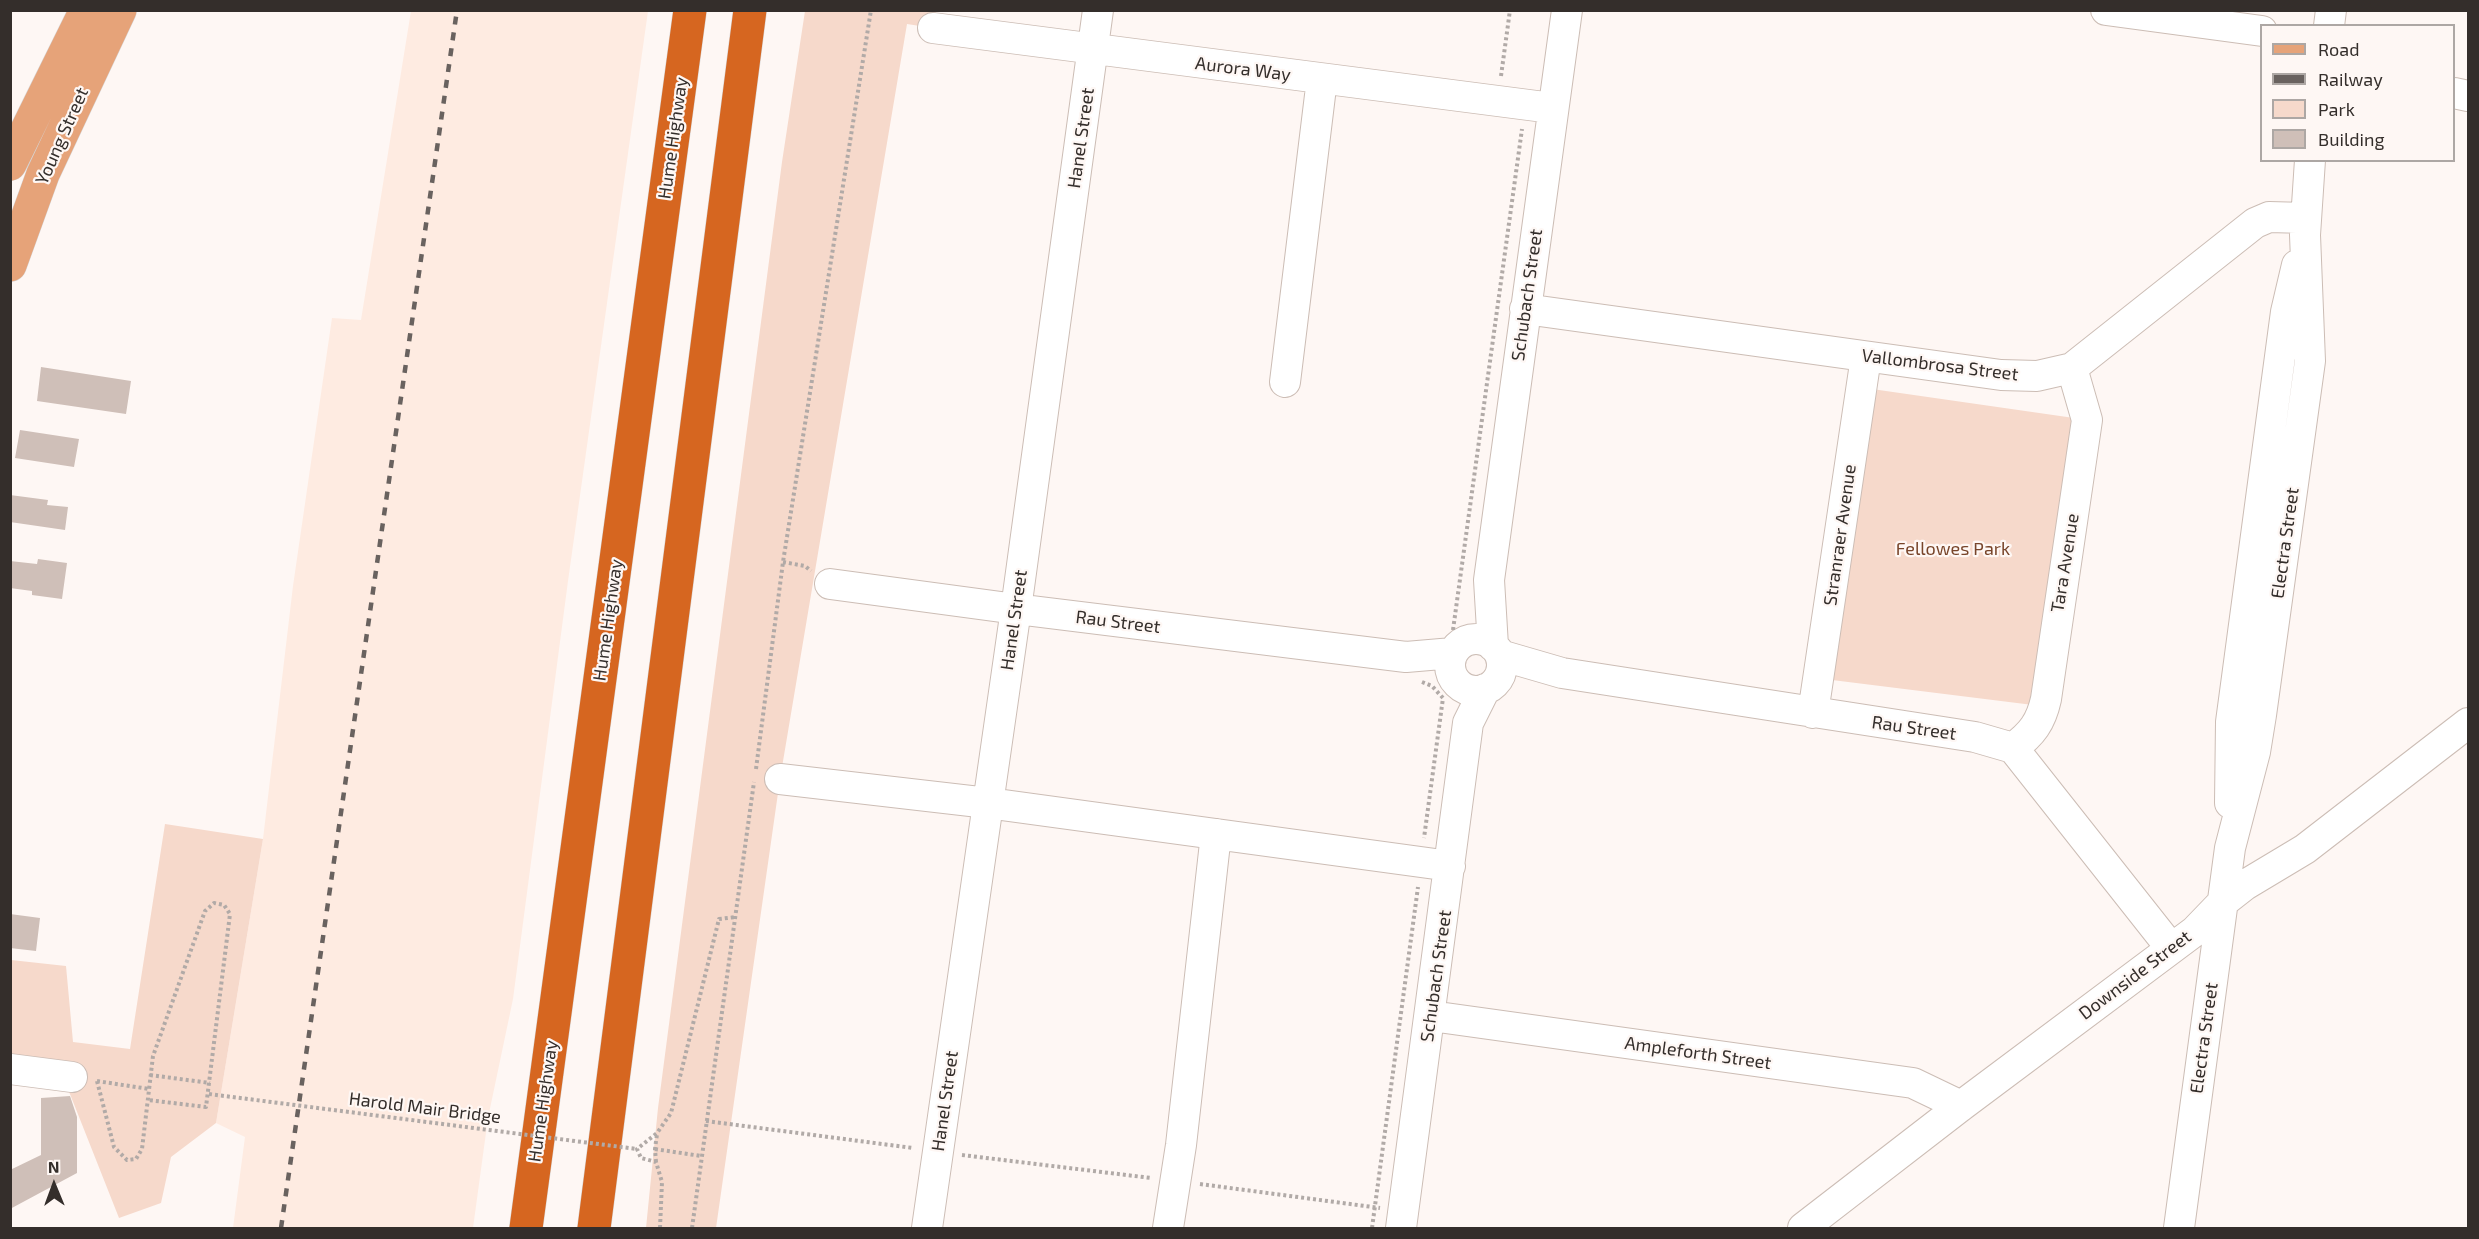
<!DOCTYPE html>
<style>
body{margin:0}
#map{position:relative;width:2479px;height:1239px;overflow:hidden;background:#fef7f4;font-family:"Exo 2",sans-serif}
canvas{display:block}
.frame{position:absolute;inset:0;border:12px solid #342e2b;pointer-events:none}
.legend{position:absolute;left:2260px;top:24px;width:195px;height:138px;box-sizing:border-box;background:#fef7f4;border:2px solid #ada7a4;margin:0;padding:8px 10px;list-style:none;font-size:18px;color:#342e2b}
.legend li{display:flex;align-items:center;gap:12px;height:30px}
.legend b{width:30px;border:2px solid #ada7a4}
.north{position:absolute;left:24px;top:1155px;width:60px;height:60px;-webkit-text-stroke:4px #fef7f4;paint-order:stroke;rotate:359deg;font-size:16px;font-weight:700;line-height:24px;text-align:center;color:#342e2b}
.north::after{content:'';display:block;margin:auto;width:21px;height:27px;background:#342e2b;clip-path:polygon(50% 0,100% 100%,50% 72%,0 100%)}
</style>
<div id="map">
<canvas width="2479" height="1239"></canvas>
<div class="frame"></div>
<ul class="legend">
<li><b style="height:8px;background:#e6a379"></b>Road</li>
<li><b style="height:8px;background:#69625f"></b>Railway</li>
<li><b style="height:16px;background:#f6d9cb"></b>Park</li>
<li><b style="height:16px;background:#cfbfb8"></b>Building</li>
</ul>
<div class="north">N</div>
</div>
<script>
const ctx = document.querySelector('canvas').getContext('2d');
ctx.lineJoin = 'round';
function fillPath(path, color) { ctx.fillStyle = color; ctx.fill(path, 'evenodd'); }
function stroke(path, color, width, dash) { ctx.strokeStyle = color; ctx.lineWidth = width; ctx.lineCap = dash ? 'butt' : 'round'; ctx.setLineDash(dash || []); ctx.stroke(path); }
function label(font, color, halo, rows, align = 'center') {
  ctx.font = font + ' "Exo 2",sans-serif'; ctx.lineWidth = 4.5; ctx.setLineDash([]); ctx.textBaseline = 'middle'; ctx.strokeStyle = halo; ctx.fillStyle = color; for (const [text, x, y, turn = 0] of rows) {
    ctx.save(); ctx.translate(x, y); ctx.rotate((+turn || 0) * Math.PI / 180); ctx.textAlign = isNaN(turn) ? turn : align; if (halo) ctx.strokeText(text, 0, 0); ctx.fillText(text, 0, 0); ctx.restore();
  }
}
fillPath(new Path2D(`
 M 411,11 L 648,11 L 568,581 L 513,999 L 488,1118 L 473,1228 L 233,1228 L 245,1137 L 216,1123 L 263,839 L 293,586 L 332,318 L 361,320 Z`), '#feebe1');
fillPath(new Path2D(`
 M 805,11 L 936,11 L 933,28 L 907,24 L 780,779 L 716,1228 L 646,1228 L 658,1108 L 782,162 Z
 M 1872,389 L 2074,418 L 2033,705 L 1832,680 Z
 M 165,824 L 263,839 L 216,1123 L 171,1157 L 161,1203 L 119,1218 L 68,1089 L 11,1083 L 11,960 L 66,966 L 73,1042 L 130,1049 Z`), '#f6d9cb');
fillPath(new Path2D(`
 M 41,367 L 131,381 L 126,414 L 37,401 Z
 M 20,430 L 79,439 L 74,467 L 15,458 Z
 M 10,495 L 48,500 L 47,505 L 68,507 L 65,530 L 10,522 Z
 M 38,559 L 67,563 L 62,599 L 32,595 L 32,591 L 10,588 L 10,561 L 37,564 Z
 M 10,914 L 40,918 L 36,951 L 10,948 Z
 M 70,1096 L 77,1117 L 77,1173 L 10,1209 L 10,1170 L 41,1155 L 41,1098 Z`), '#cfbfb8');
const minor = new Path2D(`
 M 2106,10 L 2262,31
 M 2329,26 L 2331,10
 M 933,28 L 1552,108
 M 2454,93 L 2468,96
 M 1525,309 L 2001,375 L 2037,376 L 2072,368 L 2255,223 L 2269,217 L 2306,218
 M 1285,382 L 1322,79
 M 830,584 L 1016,609 L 1406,657 L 1453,653
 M1450 665a26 26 0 1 1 52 0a26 26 0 1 1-52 0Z
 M 1493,646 L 1489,580 L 1567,10
 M 1500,655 L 1562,673 L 1975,737 L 2013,748 L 2171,948
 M 1813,713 L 1866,357
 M 2013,748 C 2032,734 2041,722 2046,699 L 2087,420 L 2072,368
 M 780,779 L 988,803 L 1450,866
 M 2230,803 L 2231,722 L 2286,312 L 2297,265
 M 1431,1016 L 1913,1083 L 1961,1106
 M 10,1069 L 72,1077
 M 927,1228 L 1016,609 L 1098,10
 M 1168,1228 L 1181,1145 L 1216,834
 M 1401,1228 L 1468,723 L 1485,689
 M 1803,1228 L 1961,1106 L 2195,931 L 2222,903 L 2245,885 L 2305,849 L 2468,723
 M 2179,1228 L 2230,848 L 2255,752 L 2261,715 L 2310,361 L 2305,235 L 2310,160`);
const major = new Path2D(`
 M 10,164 L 86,10
 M 10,265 L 43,174 L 120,10`);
const highway = new Path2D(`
 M 526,1228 L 690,10
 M 594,1228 L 750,10`);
stroke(minor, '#ccbdb5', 32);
stroke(major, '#d6d5d5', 34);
stroke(highway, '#d6d5d5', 34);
stroke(new Path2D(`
 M 1501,76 L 1510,10
 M 783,562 L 805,566 L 811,571
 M 1453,630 L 1522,129
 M 1422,682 L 1432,686 L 1443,698 L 1424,838
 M 756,769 L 783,562 L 871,10
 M 150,1075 L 210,1083
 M 97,1081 L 114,1147 L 127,1160 L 136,1159 L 142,1149 L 153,1056 L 205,911 L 214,903 L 224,905 L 230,914 L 206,1107 L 148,1100
 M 97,1081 L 149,1089
 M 706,1121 L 913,1148
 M 655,1149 L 701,1156
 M 962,1155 L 1151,1178
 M 656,1162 L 655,1149 L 657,1134
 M 1200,1184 L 1380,1208
 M 660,1228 L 662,1182 L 656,1162 L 641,1158 L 637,1149 L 657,1133 L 671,1113 L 719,919 L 736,917
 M 692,1228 L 754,782
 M 1372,1228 L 1418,887`), '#b1aaa7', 4, [3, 3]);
stroke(minor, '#fff', 30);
stroke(major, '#e6a379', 33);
stroke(highway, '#d66620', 33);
stroke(new Path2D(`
 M 281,1228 L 457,10`), '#69625f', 4.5, [8, 8]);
stroke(new Path2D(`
 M 209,1094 L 637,1149`), '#b1aaa7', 4, [3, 3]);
label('18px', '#342e2b', '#fef7f4', [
 ["Aurora Way",1243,69,7],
 ["Young Street",62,136,-66],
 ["Hume Highway",673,138,-82],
 ["Hanel Street",1081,138,-82],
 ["Schubach Street",1527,295,-82],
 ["Vallombrosa Street",1940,365,7],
 ["Stranraer Avenue",1840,535,-82],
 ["Electra Street",2285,543,-82],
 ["Tara Avenue",2065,563,-81],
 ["Hume Highway",608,620,-82],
 ["Hanel Street",1014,620,-82],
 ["Rau Street",1118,622,7],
 ["Rau Street",1914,728,8],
 ["Downside Street",2135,975,-37],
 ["Schubach Street",1436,976,-82],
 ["Electra Street",2204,1038,-82],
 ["Ampleforth Street",1698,1053,8],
 ["Hume Highway",543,1101,-82],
 ["Hanel Street",945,1101,-82],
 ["Harold Mair Bridge",425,1108,7]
]);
label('18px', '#78452a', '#fef7f4', [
 ["Fellowes Park",1953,549]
]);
</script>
